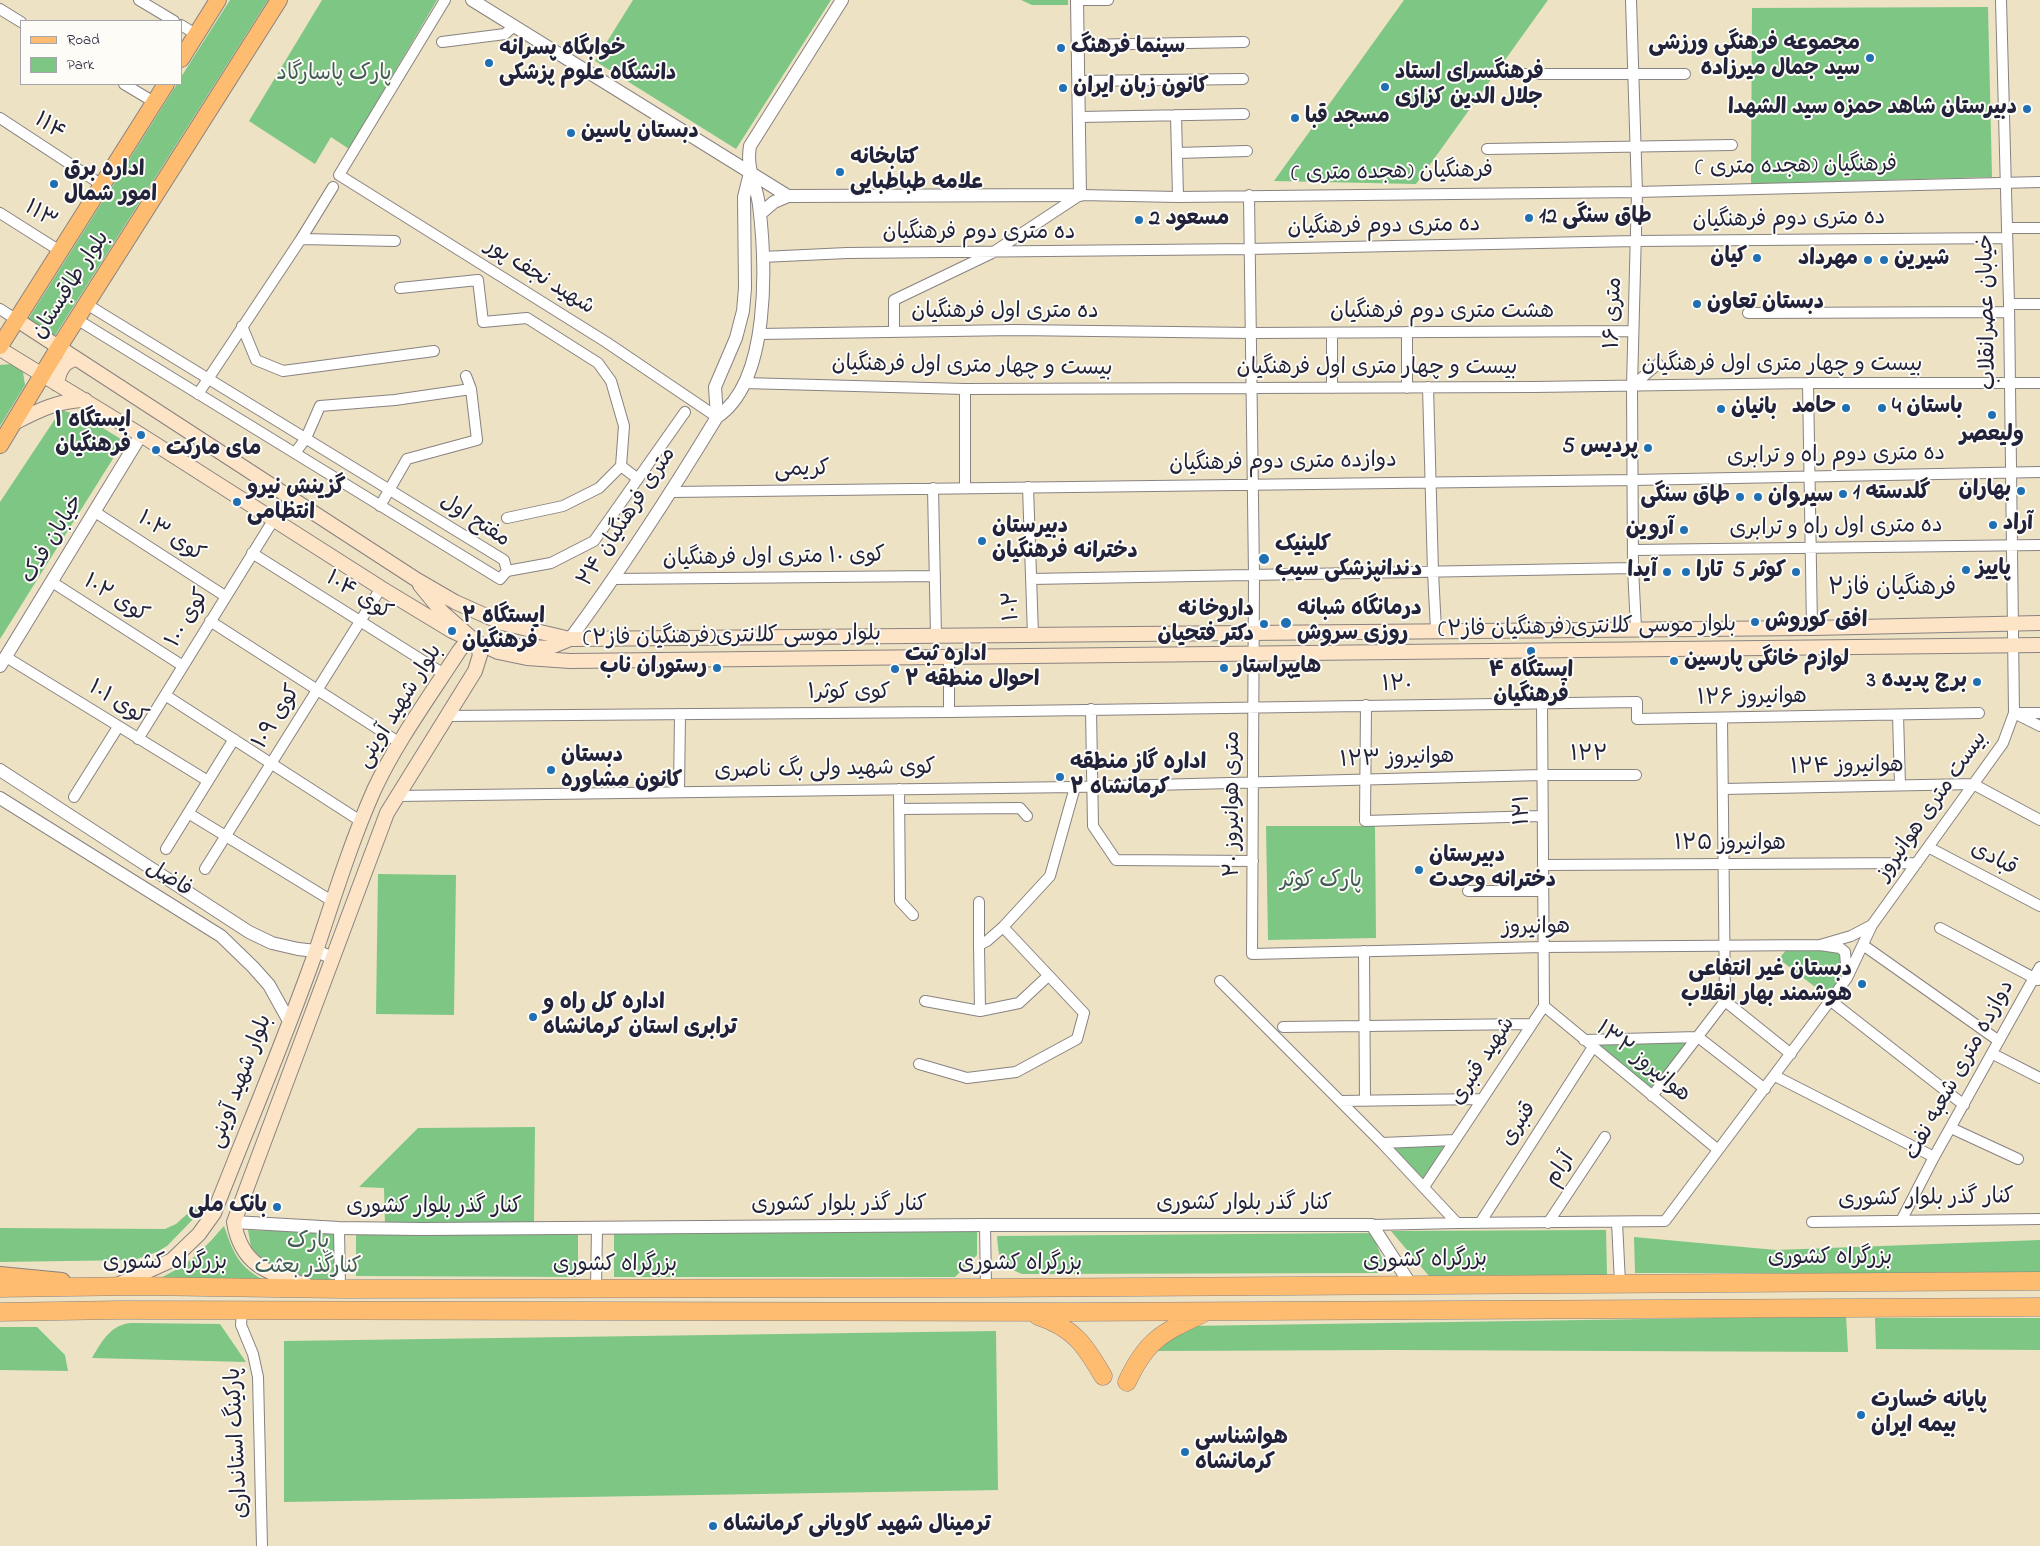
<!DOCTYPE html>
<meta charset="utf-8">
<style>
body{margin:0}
#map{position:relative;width:2040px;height:1546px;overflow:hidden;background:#eee2c4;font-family:"Indie Flower",sans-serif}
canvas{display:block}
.legend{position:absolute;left:20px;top:20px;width:162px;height:65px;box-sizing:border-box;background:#fdfcf7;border:1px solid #a5a5ac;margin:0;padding:6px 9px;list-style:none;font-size:15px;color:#22223b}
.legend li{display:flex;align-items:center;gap:10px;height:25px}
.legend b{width:25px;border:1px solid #a5a5ac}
</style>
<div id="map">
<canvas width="2040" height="1546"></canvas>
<ul class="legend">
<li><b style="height:6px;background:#fdbc70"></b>Road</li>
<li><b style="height:14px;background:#7ec683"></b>Park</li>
</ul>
</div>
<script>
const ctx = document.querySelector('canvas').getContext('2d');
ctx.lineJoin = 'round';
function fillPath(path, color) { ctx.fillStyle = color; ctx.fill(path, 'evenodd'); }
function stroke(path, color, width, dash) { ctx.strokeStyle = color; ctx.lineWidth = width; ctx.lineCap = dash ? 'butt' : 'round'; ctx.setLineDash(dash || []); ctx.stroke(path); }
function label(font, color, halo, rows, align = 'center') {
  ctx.font = font + ' "Indie Flower","Playpen Sans Arabic",sans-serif'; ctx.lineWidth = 4; ctx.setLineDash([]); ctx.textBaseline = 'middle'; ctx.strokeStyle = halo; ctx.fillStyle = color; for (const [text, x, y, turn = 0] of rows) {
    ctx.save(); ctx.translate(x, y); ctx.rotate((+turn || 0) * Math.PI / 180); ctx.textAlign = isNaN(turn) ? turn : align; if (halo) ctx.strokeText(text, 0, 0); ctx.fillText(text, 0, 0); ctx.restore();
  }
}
fillPath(new Path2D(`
 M 230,0 L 268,0 L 54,337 L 27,321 L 177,84 L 181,84 L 181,77 Z
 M 322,0 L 437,0 L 349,149 L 331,137 L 315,164 L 249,121 Z
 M 633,0 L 831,0 L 736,149 L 595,61 Z
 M 1021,0 L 1068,0 L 1068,5 L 1032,5 Z
 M 1404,0 L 1548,0 L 1416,184 L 1274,181 Z
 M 1988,7 L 1992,177 L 1751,184 L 1752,8 Z
 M 11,364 L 23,372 L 25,385 L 0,426 L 0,365 Z
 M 61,410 L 85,417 L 124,441 L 0,639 L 0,502 Z
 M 1266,826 L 1375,826 L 1376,938 L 1268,940 Z
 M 378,874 L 456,875 L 454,1015 L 376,1014 Z
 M 1821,949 L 1841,954 L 1844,977 L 1828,997 L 1779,959 L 1786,950 Z
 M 1691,1041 L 1651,1090 L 1592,1043 Z
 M 535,1127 L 534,1222 L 385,1224 L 384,1188 L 359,1187 L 418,1128 Z
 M 1449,1144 L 1424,1180 L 1391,1146 Z
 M 195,1207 L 203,1209 L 167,1246 L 157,1252 L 134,1260 L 0,1262 L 0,1228 L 165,1229 L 176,1224 Z
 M 224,1226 C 234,1254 238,1267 266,1281 L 160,1278 C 190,1264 202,1251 224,1226 Z
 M 614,1229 L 977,1229 L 977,1255 L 955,1277 L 614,1277 Z
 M 248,1230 L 334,1233 L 334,1282 L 295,1277 L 266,1264 L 251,1247 Z
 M 1606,1230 L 1607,1275 L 1429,1276 L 1391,1231 Z
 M 1372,1233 L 1386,1268 L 1379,1273 L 1022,1274 C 999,1264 999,1260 997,1236 Z
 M 356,1234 L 578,1235 L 578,1277 L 356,1276 Z
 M 1634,1237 L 1776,1250 L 2040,1240 L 2040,1273 L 1635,1273 Z
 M 1846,1316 L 1848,1352 L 1395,1350 L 1155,1351 L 1188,1326 Z
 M 1875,1318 L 2040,1318 L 2040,1350 L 1876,1349 Z
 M 132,1323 L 220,1324 L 246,1362 L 92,1358 C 102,1341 111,1324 132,1323 Z
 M 0,1327 L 37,1327 L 65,1355 L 68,1371 L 0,1370 Z
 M 996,1331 L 998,1490 L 284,1502 L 284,1341 Z`), '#7ec683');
const minor = new Path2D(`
 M 139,0 L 174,21
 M 445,0 L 339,175 L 606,342 L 717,417
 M 1077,0 L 1108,0
 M 1631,0 L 1637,192 L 1632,386 L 1633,568 L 1636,628
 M 0,9 L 21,22
 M 181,25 L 197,35
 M 442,42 L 505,34 L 514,26
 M 1078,45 L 1244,42
 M 1508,74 L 1685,74
 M 1079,81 L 1243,79
 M 124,84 L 154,102
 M 1176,115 L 1178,197
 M 1080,117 L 1244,114
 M 0,118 L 102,185
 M 1487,149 L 1732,145
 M 1177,153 L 1247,151
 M 1249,195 L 1254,576 L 1252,954 L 1543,947 L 1820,945
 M 0,213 L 60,251
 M 2007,228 L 2040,228
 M 301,239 L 333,187
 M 762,257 L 847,253 L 1249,249 L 1636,241 L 2007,238
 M 400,288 L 478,280 L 483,322 L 527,318 L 598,363 L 611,381 L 624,426 L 621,466 L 599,488 L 563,506 L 507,518
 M 2009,304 L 2040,304
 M 0,309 L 17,320
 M 1748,313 L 2009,312
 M 78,320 L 500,579 L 507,571 L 504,560 L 88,305
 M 242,326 L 256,360 L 283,371 L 434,351
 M 894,332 L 894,300 L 992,253 L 1080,195 L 1178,197 L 1637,192 L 2040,182
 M 1407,332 L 1407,388
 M 1332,333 L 1332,388
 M 759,334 L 1015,330 L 1252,333 L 1633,331
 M 744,383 L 965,389 L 1534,387 L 1808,383 L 2040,383
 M 1808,383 L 1812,628
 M 1632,386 L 1658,364
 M 1428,387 L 1433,572 L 1436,630
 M 965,389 L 965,487
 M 198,394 L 301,239 L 395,241
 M 295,453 L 306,438 L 320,406 L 395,400 L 471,389
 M 621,466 L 638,479
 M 1028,487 L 1033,635
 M 933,488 L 936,636
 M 672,492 L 1633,480 L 2040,472
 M 380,506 L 407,459 L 477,440 L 471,389 L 466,376
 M 95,512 L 225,596
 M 1633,550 L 2040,545
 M 252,553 L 444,674
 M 507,571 L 551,563 L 594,541 L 685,412
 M 614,579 L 935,576
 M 1031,579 L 1633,568
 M 52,582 L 183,666
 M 210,621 L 400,743
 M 6,657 L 208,781
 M 949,657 L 949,712
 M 165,695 L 362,822
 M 1366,705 L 1365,821 L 1542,816
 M 1091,709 L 1093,826 L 1116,860 L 1253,861
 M 2014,713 L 2040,726
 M 2017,713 L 2040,713
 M 1898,715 L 1900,785
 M 447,716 L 949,712 L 1637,702 L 1637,719 L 1979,713
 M 138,739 L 274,519
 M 899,789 L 900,901 L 913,915
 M 1723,789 L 1973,784 L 2040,820
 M 679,792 L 680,714
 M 397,796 L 1075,787 L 1542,775 L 1636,775
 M 74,797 L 118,727
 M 899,809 L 1020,808 L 1027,816
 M 188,813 L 332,901
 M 1928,847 L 2040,906
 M 166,849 L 234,739
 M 1543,865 L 1917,863
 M 205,869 L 381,588
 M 1468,891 L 1543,891
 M 979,902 L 979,945
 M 1872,925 L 1851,936 L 1820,945 L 1840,948 L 1845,952 L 1847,978 L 1872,925 L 2003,743 L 2014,713 L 2009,304 L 2001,0
 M 1940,928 L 2038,980
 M 1863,945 L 1999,1041
 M 1364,951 L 1365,1101
 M 1220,981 L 1382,1143 L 1457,1223 L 1665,1221 L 1847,978
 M 925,1001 L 980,1011 L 979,945 L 987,941 L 1003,927 L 1050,876 L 1075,787
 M 1725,1001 L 1791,1054
 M 1831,1001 L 1964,1105
 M 1544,1006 L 1717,1149
 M 980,1011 L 1019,1003 L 1048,976
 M 1283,1027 L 1531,1024
 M 1584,1040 L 1698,1037 L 1765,1089
 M 1993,1054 L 2040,1078
 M 919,1064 L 967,1078 L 1016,1072 L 1077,1039 L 1084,1013 L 1003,927
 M 1775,1076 L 1934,1157
 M 1652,1096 L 1725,1001 L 1722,718
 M 1340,1101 L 1482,1099
 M 1951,1128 L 2018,1159
 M 1382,1143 L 1455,1140
 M 1424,1187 L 1544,1006 L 1542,703
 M 1901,1221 L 1934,1157 L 2040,967
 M 1617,1222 L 1620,1283
 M 1812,1222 L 2040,1219
 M 1480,1223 L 1593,1047
 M 1548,1223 L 1605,1137
 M 985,1225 L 986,1288
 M 1372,1225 L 1457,1223
 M 339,1228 L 340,1289
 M 596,1289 L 597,1227
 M 242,1311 L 241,1325 L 253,1354 L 258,1377 L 262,1546`);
const tertiary = new Path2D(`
 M 472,0 L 788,196 L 1080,195 L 1077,0
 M 760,214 L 774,202 L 788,196
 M 717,417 L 715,387 L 736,338 L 743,311 L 745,288 L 744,197 L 750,173
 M 570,639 C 623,567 671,493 717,417 C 771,381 766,262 759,205 C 756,182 746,170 750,146 L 842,0
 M 0,666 L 141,435
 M 0,770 L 249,932 L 272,943 L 298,949 L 316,951 L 333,958
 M 0,798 L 221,936 L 253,967 L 269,985 L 289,1021
 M 234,1222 L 339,1228 L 422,1229 L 985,1225 L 1372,1225 L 1411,1285`);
const secondary = new Path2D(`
 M 17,320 L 417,580 L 455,602 L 502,623 L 570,639 L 1812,628 L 2040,623
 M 0,349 L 141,435 L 381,588 L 452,631 L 498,652 L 527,658 L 570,661 L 2040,645
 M 57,384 C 59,371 63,362 76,359
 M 14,423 C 37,411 59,400 85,400
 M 500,645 L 548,648 L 570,639
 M 117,1285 L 172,1260 L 199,1234 L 214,1213 C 248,1126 285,1039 316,951 C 334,897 351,842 374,790 C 397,741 430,696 459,651 L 463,646 L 479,643
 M 306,1285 C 269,1273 241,1266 234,1222 L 387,813 L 475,671 L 480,655 L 477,643 L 442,612 L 420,585`);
const primary = new Path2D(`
 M 181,59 L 218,0
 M 0,346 L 166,84
 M 0,445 L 59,347 L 279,0
 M 0,1275 L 62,1281`);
const trunk = new Path2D(`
 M 0,1288 L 138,1286 L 340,1289 L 986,1288 L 2040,1281
 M 0,1312 L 119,1310 L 1069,1312 L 2040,1307
 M 1038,1316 C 1074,1328 1085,1345 1103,1376
 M 1127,1382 C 1146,1341 1161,1333 1202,1314`);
stroke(minor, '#888280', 12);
stroke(tertiary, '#888280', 14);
stroke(secondary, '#888280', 16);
stroke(primary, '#888280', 18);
stroke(trunk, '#888280', 19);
stroke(minor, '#fff', 10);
stroke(tertiary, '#fff', 12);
stroke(secondary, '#fee4c6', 14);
stroke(primary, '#fdbc70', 16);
stroke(trunk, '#fdbc70', 18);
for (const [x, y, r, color] of [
 [1061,48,5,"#1f6fb2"],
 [1870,58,5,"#1f6fb2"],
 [489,63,5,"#1f6fb2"],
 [1385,87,5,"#1f6fb2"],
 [1063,88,5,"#1f6fb2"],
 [2027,109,5,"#1f6fb2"],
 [1295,118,5,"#1f6fb2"],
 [571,133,5,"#1f6fb2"],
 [840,172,5,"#1f6fb2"],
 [54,184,5,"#1f6fb2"],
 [1529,218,5,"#1f6fb2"],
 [1139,220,5,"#1f6fb2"],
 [1757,258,5,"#1f6fb2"],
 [1868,260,5,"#1f6fb2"],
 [1884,260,5,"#1f6fb2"],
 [1697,304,5,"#1f6fb2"],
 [1846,408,5,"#1f6fb2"],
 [1882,408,5,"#1f6fb2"],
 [1721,409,5,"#1f6fb2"],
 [1992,415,5,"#1f6fb2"],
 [141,435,5,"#1f6fb2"],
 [1648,448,5,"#1f6fb2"],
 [156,450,5,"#1f6fb2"],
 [2021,491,5,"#1f6fb2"],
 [1843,494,5,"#1f6fb2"],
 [1740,497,5,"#1f6fb2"],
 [1758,497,5,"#1f6fb2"],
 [237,502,5,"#1f6fb2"],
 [1993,525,5,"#1f6fb2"],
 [1684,530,5,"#1f6fb2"],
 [982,541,5,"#1f6fb2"],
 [1264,559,6,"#1f6fb2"],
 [1966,570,5,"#1f6fb2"],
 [1667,572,5,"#1f6fb2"],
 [1686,572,5,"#1f6fb2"],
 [1796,572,5,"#1f6fb2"],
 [1755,622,5,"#1f6fb2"],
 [1286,623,6,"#1f6fb2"],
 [1264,624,5,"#1f6fb2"],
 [452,631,5,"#1f6fb2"],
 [1531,651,5,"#1f6fb2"],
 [1674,661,5,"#1f6fb2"],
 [717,668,5,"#1f6fb2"],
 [1224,668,5,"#1f6fb2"],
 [895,669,5,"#1f6fb2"],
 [1977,682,5,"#1f6fb2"],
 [551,770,5,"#1f6fb2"],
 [1060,777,5,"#1f6fb2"],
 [1419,870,5,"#1f6fb2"],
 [1862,984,5,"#1f6fb2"],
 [533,1017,5,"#1f6fb2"],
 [277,1207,5,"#1f6fb2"],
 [1861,1415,5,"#1f6fb2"],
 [1185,1452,5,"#1f6fb2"],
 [713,1526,5,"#1f6fb2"]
]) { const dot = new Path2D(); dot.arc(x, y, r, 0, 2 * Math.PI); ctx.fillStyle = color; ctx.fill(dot); stroke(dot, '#fdfcf7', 2); }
label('bold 22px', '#22223b', '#fdfcf7', [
 ["مجموعه فرهنگی ورزشی",1860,45,"right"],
 ["سید جمال میرزاده",1860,70,"right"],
 ["سینما فرهنگ",1071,48],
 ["خوابگاه پسرانه",499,50],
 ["دانشگاه علوم پزشکی",499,75],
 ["فرهنگسرای استاد",1395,74],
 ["جلال الدین کزازی",1395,99],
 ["کانون زبان ایران",1073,88],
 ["دبیرستان شاهد حمزه سید الشهدا",2017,109,"right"],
 ["مسجد قبا",1305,118],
 ["دبستان یاسین",581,133],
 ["کتابخانه",850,159],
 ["علامه طباطبایی",850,184],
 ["اداره برق",64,171],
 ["امور شمال",64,196],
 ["طاق سنگی 12",1539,218],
 ["مسعود 2",1149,220],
 ["کیان",1747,258,"right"],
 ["مهرداد",1858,260,"right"],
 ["شیرین",1894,260],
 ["دبستان تعاون",1707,304],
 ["حامد",1836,408,"right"],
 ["باستان 4",1892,408],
 ["بانیان",1731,409],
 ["ایستگاه ۱",131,422,"right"],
 ["فرهنگیان",131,447,"right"],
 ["ولیعصر",1992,436,"center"],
 ["پردیس 5",1638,448,"right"],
 ["مای مارکت",166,450],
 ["گزینش نیرو",247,489],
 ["انتظامی",247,514],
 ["بهاران",2011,491,"right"],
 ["گلدسته 1",1853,494],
 ["طاق سنگی",1730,497,"right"],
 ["سیروان",1768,497],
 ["آراد",2003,525],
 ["دبیرستان",992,528],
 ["دخترانه فرهنگیان",992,553],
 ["آروین",1674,530,"right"],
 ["کلینیک",1275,546],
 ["دندانپزشکی سیب",1275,571],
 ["پاییز",1976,570],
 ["آیدا",1657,572,"right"],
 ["تارا",1696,572],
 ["کوثر 5",1786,572,"right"],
 ["درمانگاه شبانه",1297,610],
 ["روزی سروش",1297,635],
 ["داروخانه",1254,611,"right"],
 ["دکتر فتحیان",1254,636,"right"],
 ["ایستگاه ۲",462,618],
 ["فرهنگیان",462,643],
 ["افق کوروش",1765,622],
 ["اداره ثبت",905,656],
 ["احوال منطقه ۲",905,681],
 ["لوازم خانگی پارسین",1684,661],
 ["رستوران ناب",707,668,"right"],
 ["هایپراستار",1234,668],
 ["ایستگاه ۴",1531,672,"center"],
 ["فرهنگیان",1531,697,"center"],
 ["برج پدیده 3",1967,682,"right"],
 ["دبستان",561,757],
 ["کانون مشاوره",561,782],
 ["اداره گاز منطقه",1070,764],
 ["۲ کرمانشاه",1070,789],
 ["دبیرستان",1429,857],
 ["دخترانه وحدت",1429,882],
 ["دبستان غیر انتفاعی",1852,971,"right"],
 ["هوشمند بهار انقلاب",1852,996,"right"],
 ["اداره کل راه و",543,1004],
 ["ترابری استان کرمانشاه",543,1029],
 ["بانک ملی",267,1207,"right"],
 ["پایانه خسارت",1871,1402],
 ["بیمه ایران",1871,1427],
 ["هواشناسی",1195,1439],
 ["کرمانشاه",1195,1464],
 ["ترمینال شهید کاویانی کرمانشاه",723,1526]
], 'left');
label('22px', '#425b54', '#fdfcf7', [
 ["پارک پاسارگاد",334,75],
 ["پارک کوثر",1321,882],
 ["پارک",308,1243],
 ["کنارگذر بعثت",308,1268]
]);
label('22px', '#22223b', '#fdfcf7', [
 ["۱۱۴",49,128,33],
 ["فرهنگیان (هجده متری )",1796,168,-1],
 ["فرهنگیان (هجده متری )",1392,174,-1],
 ["۱۱۳",40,216,32],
 ["ده متری دوم فرهنگیان",1789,221,-1],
 ["ده متری دوم فرهنگیان",1384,228,-1],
 ["ده متری دوم فرهنگیان",979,234],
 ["شهید نجف پور",539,278,32],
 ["بلوار طاقبستان",72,286,-57],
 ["خیابان عصرانقلاب",1989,312,-91],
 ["ده متری اول فرهنگیان",1005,313],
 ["هشت متری دوم فرهنگیان",1442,313],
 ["۱۶ متری",1615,313,-88],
 ["بیست و چهار متری اول فرهنگیان",1782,366],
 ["بیست و چهار متری اول فرهنگیان",972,368,1],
 ["بیست و چهار متری اول فرهنگیان",1377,369],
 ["ده متری دوم راه و ترابری",1836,457,-1],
 ["دوازده متری دوم فرهنگیان",1283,464,-1],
 ["کریمی",802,471,-1],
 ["۲۴ متری فرهنگیان",628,518,-57],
 ["مفتح اول",474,522,33],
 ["ده متری اول راه و ترابری",1836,529,-1],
 ["کوی ۱۰۳",170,538,33],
 ["خیابان فدک",54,540,-59],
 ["کوی ۱۰ متری اول فرهنگیان",774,559,-1],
 ["کوی ۱۰۴",358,597,32],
 ["کوی ۱۰۲",115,600,32],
 ["۱۰۲",1013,606,-92],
 ["کوی ۱۰۰",189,619,-59],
 ["بلوار موسی کلانتری(فرهنگیان فاز۲)",1587,629,-1],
 ["بلوار موسی کلانتری(فرهنگیان فاز۲)",732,638,-1],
 ["۱۲۰",1397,686,-1],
 ["کوی کوثر۱",849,694],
 ["هوانیروز ۱۲۶",1752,699,-1],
 ["کوی ۱۰۱",117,704,32],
 ["بلوار شهید آوینی",401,707,-58],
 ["کوی ۱۰۹",278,718,-58],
 ["۱۲۲",1589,756],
 ["۱۲۳ هوانیروز",1397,760,-2],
 ["هوانیروز ۱۲۴",1847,768,-1],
 ["کوی شهید ولی بگ ناصری",825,771,-1],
 ["۲۰ متری هوانیروز",1234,804,-90],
 ["بیست متری هوانیروز",1933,807,-55],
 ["۱۲۱",1524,810,-90],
 ["هوانیروز ۱۲۵",1730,845],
 ["قبادی",1993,860,28],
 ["فاضل",168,880,32],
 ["هوانیروز",1536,929,-1],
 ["شهید قنبری",1484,1062,-57],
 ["هوانیروز ۱۳۲",1642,1063,39],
 ["دوازده متری شعبه نفت",1961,1071,-61],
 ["بلوار شهید آوینی",242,1082,-69],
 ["قنبری",1520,1125,-57],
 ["آرام",1561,1170,-57],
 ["کنار گذر بلوار کشوری",1926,1200,-1],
 ["کنار گذر بلوار کشوری",1244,1205],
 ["کنار گذر بلوار کشوری",839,1206],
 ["کنار گذر بلوار کشوری",434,1208],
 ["بزرگراه کشوری",1830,1259],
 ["بزرگراه کشوری",1425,1262,-1],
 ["بزرگراه کشوری",165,1264],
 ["بزرگراه کشوری",1020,1265],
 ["بزرگراه کشوری",615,1266],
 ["پارکینگ استانداری",239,1443,-93]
]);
label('24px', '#22223b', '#fdfcf7', [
 ["فرهنگیان فاز۲",1892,590]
]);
</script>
